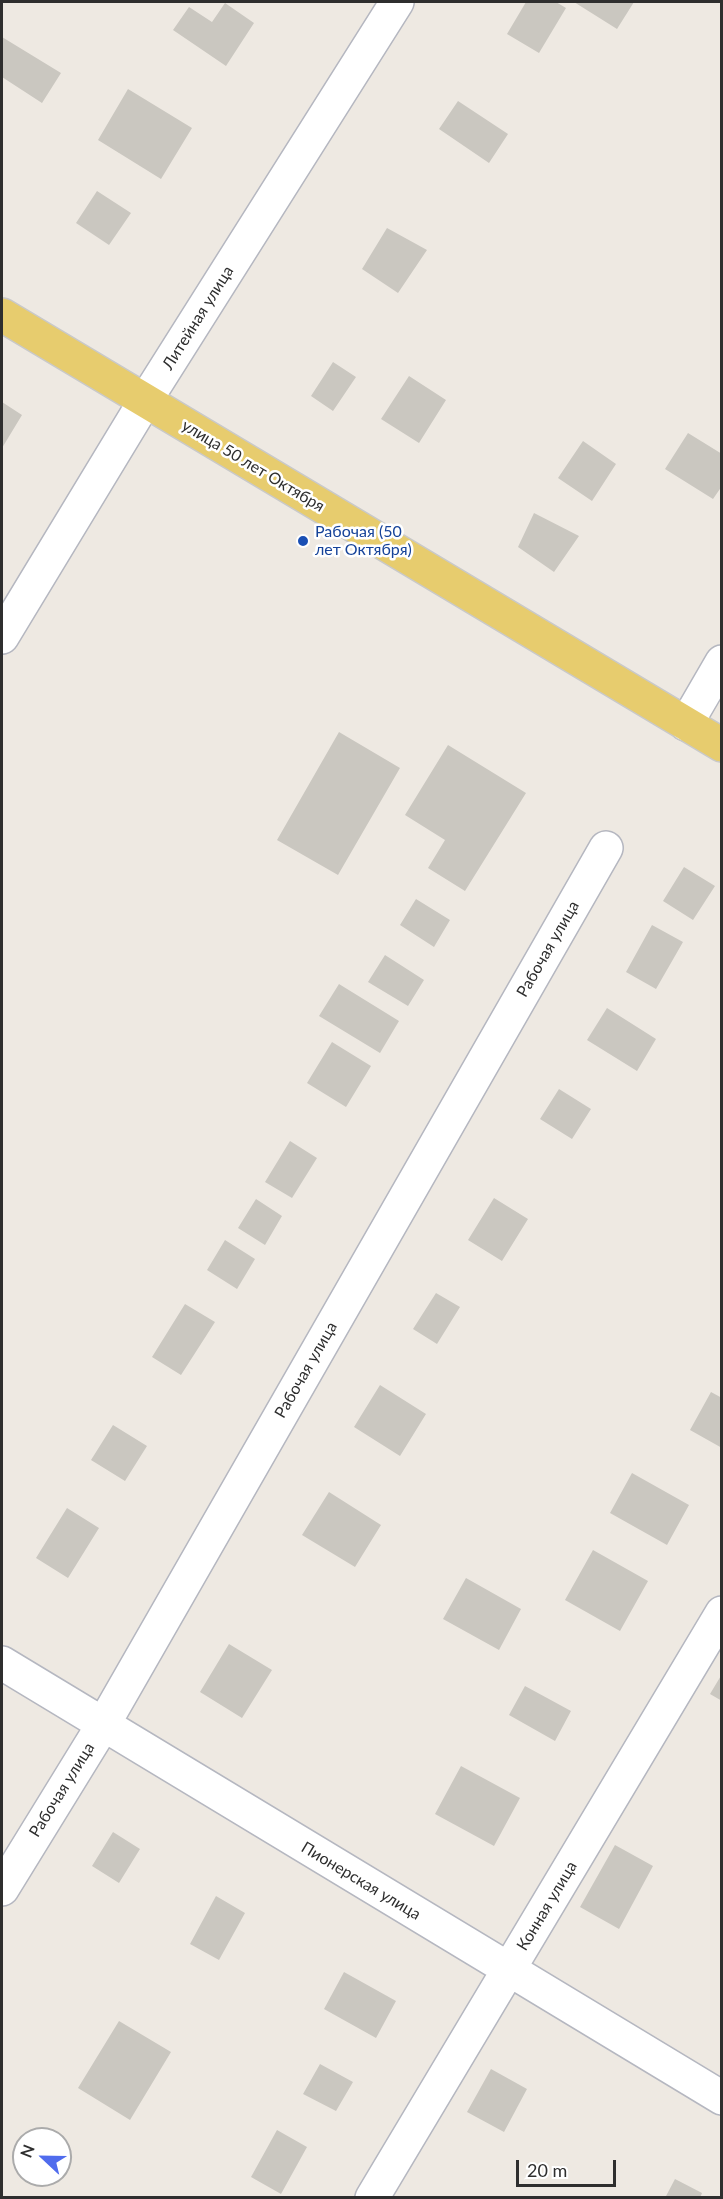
<!DOCTYPE html>
<meta charset="utf-8">
<style>
body{margin:0}
#map{position:relative;width:723px;height:2199px;overflow:hidden;background:#eee9e2;font-family:Lato,sans-serif}
canvas{display:block}
.frame{position:absolute;inset:0;border:3px solid #2e2e2e;pointer-events:none}
.north{position:absolute;left:12px;top:2127px;width:60px;height:60px;box-sizing:border-box;background:#fff;border:2px solid #ababab;border-radius:50%;rotate:292deg;font-size:16px;font-weight:700;line-height:24px;text-align:center;color:#2e2e2e}
.north::after{content:'';display:block;margin:auto;width:21px;height:27px;background:#506ced;clip-path:polygon(50% 0,100% 100%,50% 72%,0 100%)}
.scale{position:absolute;left:516px;top:2160px;width:100px;height:27px;box-sizing:border-box;border:3px solid #2e2e2e;border-top:0;padding-left:8px;font-size:18px;line-height:21px;white-space:nowrap;color:#2e2e2e;-webkit-text-stroke:4px #fff;paint-order:stroke}
</style>
<div id="map">
<canvas width="723" height="2199"></canvas>
<div class="frame"></div>
<div class="north">N</div>
<div class="scale">20 m</div>
</div>
<script>
const ctx = document.querySelector('canvas').getContext('2d');
ctx.lineJoin = 'round';
function fillPath(path, color) { ctx.fillStyle = color; ctx.fill(path, 'evenodd'); }
function stroke(path, color, width, dash) { ctx.strokeStyle = color; ctx.lineWidth = width; ctx.lineCap = dash ? 'butt' : 'round'; ctx.setLineDash(dash || []); ctx.stroke(path); }
function label(font, color, halo, rows, align = 'center') {
  ctx.font = font + ' Lato,sans-serif'; ctx.lineWidth = 5; ctx.setLineDash([]); ctx.textBaseline = 'middle'; ctx.strokeStyle = halo; ctx.fillStyle = color; for (const [text, x, y, turn = 0] of rows) {
    ctx.save(); ctx.translate(x, y); ctx.rotate((+turn || 0) * Math.PI / 180); ctx.textAlign = isNaN(turn) ? turn : align; if (halo) ctx.strokeText(text, 0, 0); ctx.fillText(text, 0, 0); ctx.restore();
  }
}
fillPath(new Path2D(`
 M 526,2 L 556,2 L 566,8 L 539,53 L 507,34 Z
 M 574,2 L 634,2 L 617,29 Z
 M 225,3 L 254,23 L 226,66 L 173,30 L 189,7 L 212,22 Z
 M 2,37 L 61,73 L 42,103 L 2,77 Z
 M 128,89 L 192,128 L 161,179 L 98,140 Z
 M 458,101 L 508,134 L 489,163 L 439,129 Z
 M 97,191 L 131,213 L 109,245 L 76,223 Z
 M 387,228 L 427,250 L 398,293 L 362,269 Z
 M 333,362 L 356,377 L 333,411 L 311,396 Z
 M 409,376 L 446,400 L 419,443 L 381,419 Z
 M 2,402 L 22,415 L 2,448 Z
 M 688,433 L 722,454 L 722,486 L 713,499 L 665,469 Z
 M 583,441 L 616,464 L 592,501 L 558,478 Z
 M 534,513 L 579,536 L 554,572 L 518,547 Z
 M 339,732 L 400,768 L 338,875 L 277,840 Z
 M 448,745 L 526,793 L 465,891 L 428,868 L 445,840 L 405,815 Z
 M 684,867 L 715,886 L 693,920 L 663,901 Z
 M 416,899 L 450,920 L 434,947 L 400,925 Z
 M 652,925 L 683,942 L 656,989 L 626,972 Z
 M 385,955 L 424,980 L 408,1006 L 368,982 Z
 M 339,984 L 399,1021 L 380,1053 L 319,1016 Z
 M 607,1008 L 656,1039 L 637,1071 L 587,1040 Z
 M 332,1042 L 371,1066 L 346,1107 L 307,1083 Z
 M 559,1089 L 591,1109 L 572,1139 L 540,1119 Z
 M 290,1141 L 317,1158 L 292,1198 L 265,1182 Z
 M 494,1198 L 528,1219 L 502,1261 L 468,1240 Z
 M 256,1199 L 282,1216 L 265,1245 L 238,1228 Z
 M 225,1240 L 255,1259 L 237,1289 L 207,1270 Z
 M 436,1293 L 460,1307 L 437,1344 L 413,1329 Z
 M 185,1304 L 215,1322 L 181,1375 L 152,1357 Z
 M 380,1385 L 426,1414 L 400,1456 L 354,1427 Z
 M 711,1392 L 722,1398 L 722,1448 L 690,1430 Z
 M 113,1425 L 147,1446 L 125,1481 L 91,1460 Z
 M 632,1473 L 689,1505 L 667,1545 L 610,1513 Z
 M 329,1492 L 381,1525 L 355,1567 L 302,1535 Z
 M 67,1508 L 99,1528 L 68,1578 L 36,1558 Z
 M 593,1550 L 648,1581 L 620,1631 L 565,1600 Z
 M 466,1578 L 521,1609 L 499,1650 L 443,1619 Z
 M 229,1644 L 272,1670 L 242,1718 L 200,1692 Z
 M 722,1674 L 722,1701 L 710,1694 Z
 M 525,1686 L 571,1711 L 555,1741 L 509,1715 Z
 M 461,1766 L 520,1798 L 494,1846 L 435,1814 Z
 M 113,1832 L 140,1849 L 119,1883 L 92,1866 Z
 M 615,1845 L 653,1866 L 619,1929 L 580,1907 Z
 M 216,1896 L 245,1913 L 219,1960 L 190,1944 Z
 M 344,1972 L 396,2001 L 376,2038 L 324,2009 Z
 M 119,2021 L 171,2052 L 130,2120 L 78,2088 Z
 M 320,2064 L 353,2082 L 336,2111 L 303,2094 Z
 M 491,2069 L 527,2089 L 504,2132 L 467,2112 Z
 M 277,2130 L 307,2147 L 281,2194 L 251,2177 Z
 M 675,2179 L 702,2193 L 700,2198 L 665,2198 Z`), '#cac7c0');
const minor = new Path2D(`
 M 2,637 L 145,401 L 397,2
 M 686,724 L 722,662
 M 2,1663 L 722,2098
 M 2,1889 L 103,1725 L 606,848
 M 372,2198 L 722,1613`);
const major = new Path2D(`
 M 2,315 L 722,745`);
stroke(minor, '#b5b7c0', 36);
stroke(major, '#c9c9c9', 36);
stroke(minor, '#fff', 33);
stroke(major, '#e7cc6e', 33);
for (const [x, y, r, color] of [
 [303,541,6,"#1a4fb4"]
]) { const dot = new Path2D(); dot.arc(x, y, r, 0, 2 * Math.PI); ctx.fillStyle = color; ctx.fill(dot); stroke(dot, '#fff', 2); }
label('16px', '#2e2e2e', '#fff', [
 ["Литейная улица",198,318,-58],
 ["улица 50 лет Октября",253,466,31],
 ["Рабочая улица",548,949,-60],
 ["Рабочая улица",306,1370,-60],
 ["Рабочая улица",62,1790,-58],
 ["Пионерская улица",361,1881,31],
 ["Конная улица",547,1906,-59]
]);
label('16px', '#164399', '#fff', [
 ["Рабочая (50",315,532],
 ["лет Октября)",315,550]
], 'left');
</script>
